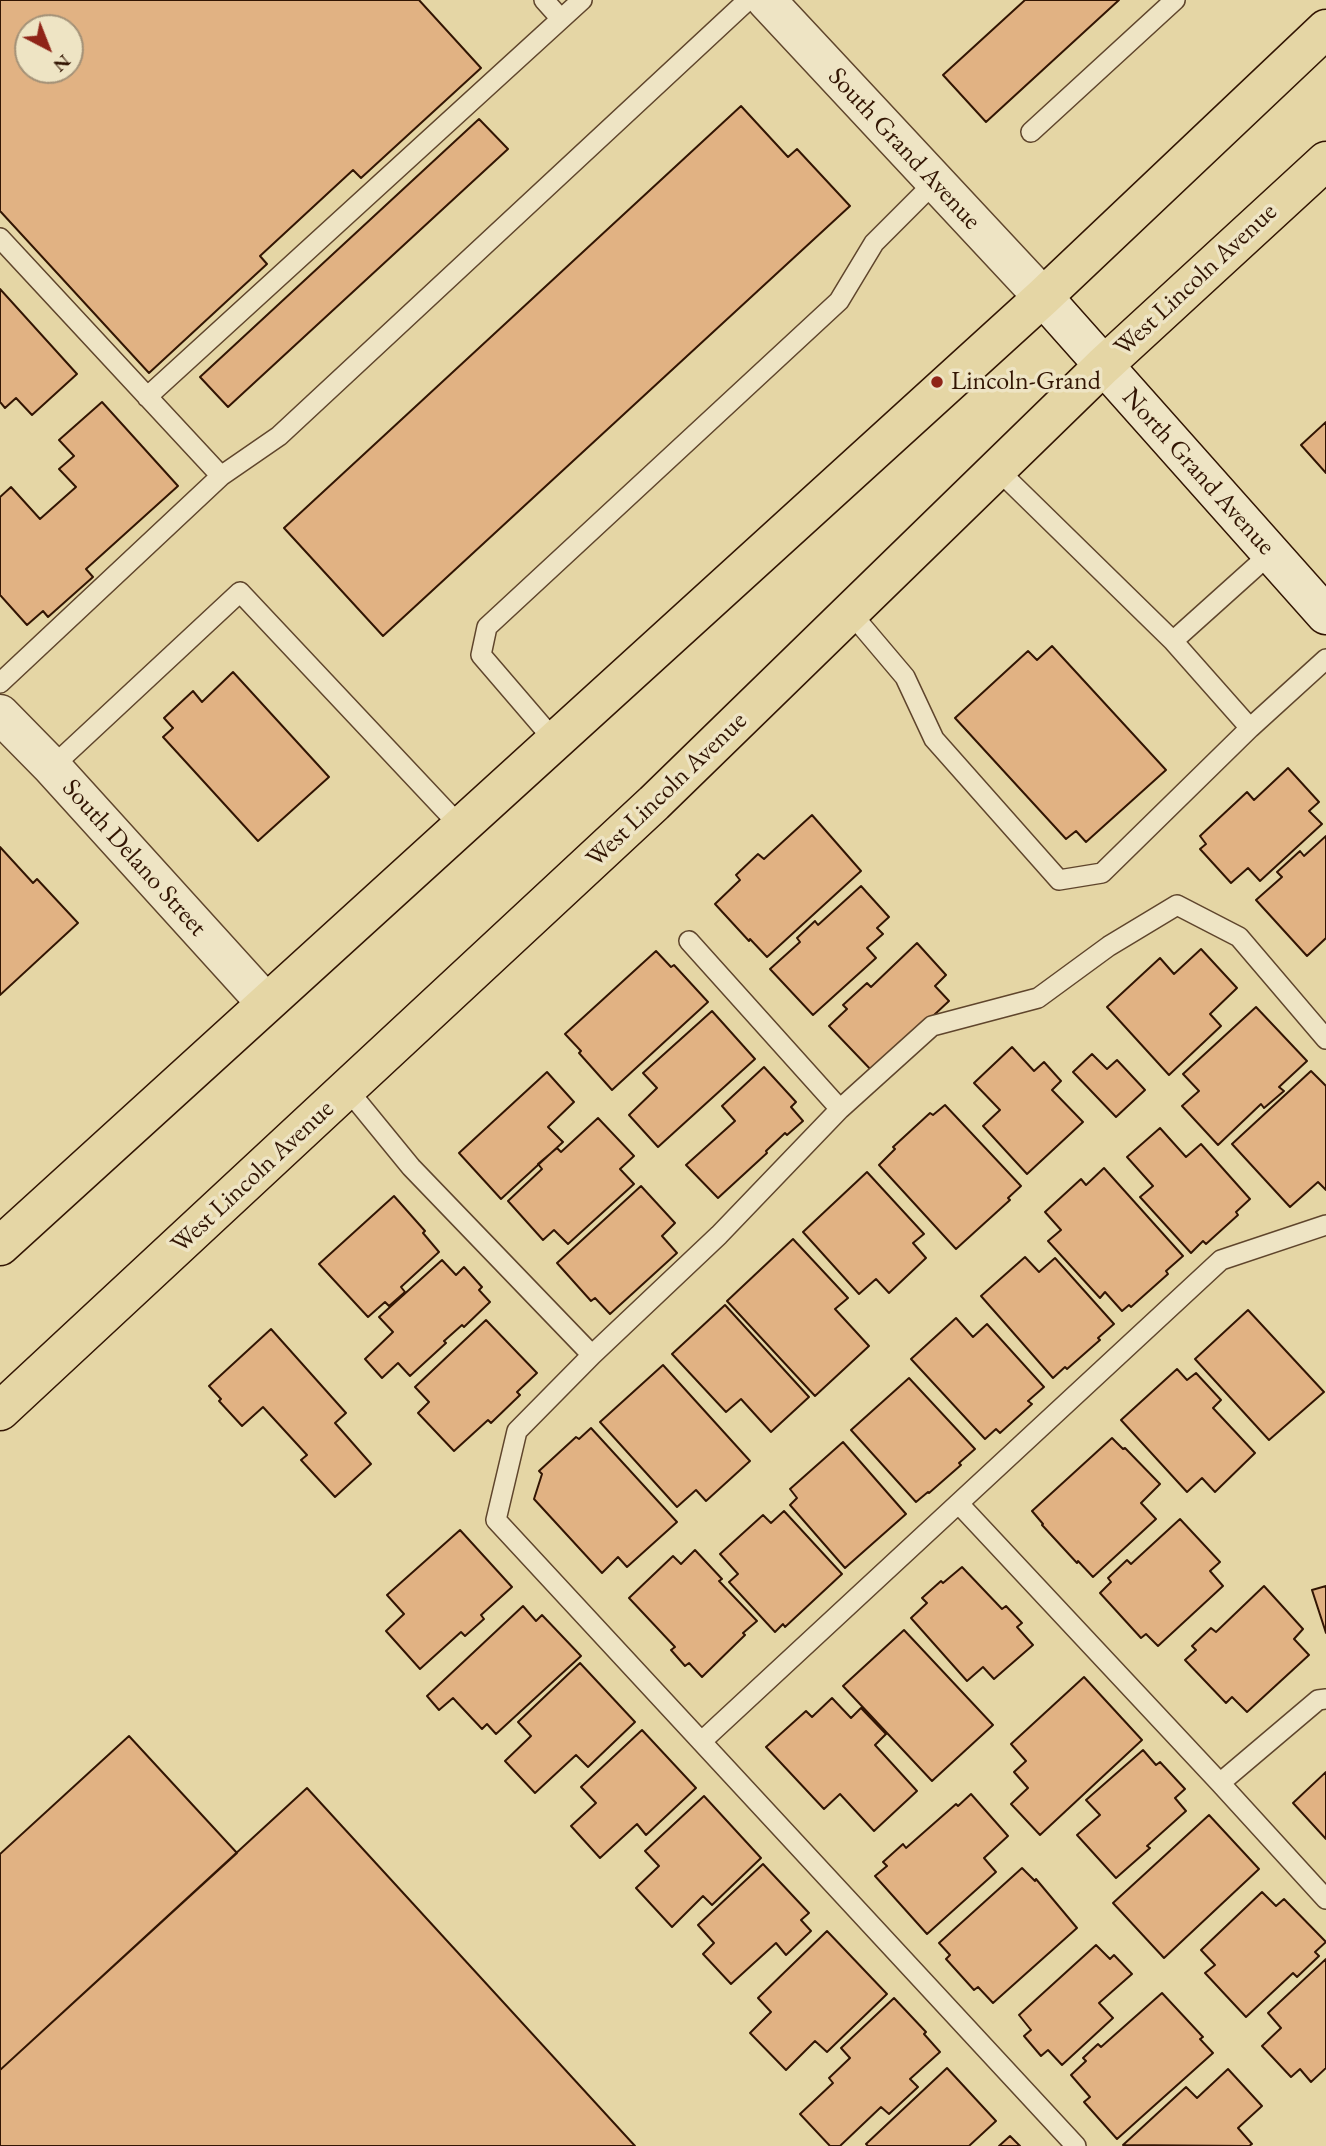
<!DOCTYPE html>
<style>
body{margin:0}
#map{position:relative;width:1326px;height:2146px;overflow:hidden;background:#e5d6a5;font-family:"EB Garamond",serif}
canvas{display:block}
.north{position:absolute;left:14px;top:14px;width:70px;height:70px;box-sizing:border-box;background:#eee4c4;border:2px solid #a39177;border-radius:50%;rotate:138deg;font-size:19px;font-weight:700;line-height:28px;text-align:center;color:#321503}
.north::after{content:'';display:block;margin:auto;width:24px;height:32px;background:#8f2418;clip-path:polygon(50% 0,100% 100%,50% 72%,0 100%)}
</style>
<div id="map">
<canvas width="1326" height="2146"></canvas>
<div class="north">N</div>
</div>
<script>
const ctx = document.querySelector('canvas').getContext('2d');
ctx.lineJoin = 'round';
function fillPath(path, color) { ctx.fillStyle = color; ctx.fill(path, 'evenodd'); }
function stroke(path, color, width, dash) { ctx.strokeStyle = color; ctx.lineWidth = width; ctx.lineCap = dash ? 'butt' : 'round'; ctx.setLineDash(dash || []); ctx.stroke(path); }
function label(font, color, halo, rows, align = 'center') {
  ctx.font = font + ' "EB Garamond",serif'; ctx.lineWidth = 7; ctx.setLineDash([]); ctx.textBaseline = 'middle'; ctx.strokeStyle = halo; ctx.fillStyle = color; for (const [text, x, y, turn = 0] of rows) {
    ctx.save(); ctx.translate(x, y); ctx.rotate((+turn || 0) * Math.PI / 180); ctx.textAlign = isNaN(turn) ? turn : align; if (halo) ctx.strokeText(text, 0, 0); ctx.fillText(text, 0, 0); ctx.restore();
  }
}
const building = new Path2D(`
 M 0,0 L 419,0 L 481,68 L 361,178 L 353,170 L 260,256 L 267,264 L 149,373 L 0,211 ZM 28,28 L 70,28 L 70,70 L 28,70 Z
 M 1025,0 L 1119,0 L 986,122 L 943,75 Z
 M 741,106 L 788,157 L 797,149 L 850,206 L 383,636 L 284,528 Z
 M 479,119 L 508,149 L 228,407 L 200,377 Z
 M 0,289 L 77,374 L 32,415 L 16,398 L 5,408 L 0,402 Z
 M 102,402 L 178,486 L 86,569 L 93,577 L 48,617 L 43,611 L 27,625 L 0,595 L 0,497 L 11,487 L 40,519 L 76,487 L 59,469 L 74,456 L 59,440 Z
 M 1326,422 L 1326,473 L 1301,445 Z
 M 1052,646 L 1166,770 L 1086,842 L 1076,831 L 1066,839 L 955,718 L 1028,651 L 1037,660 Z
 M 233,672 L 329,777 L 258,841 L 163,737 L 173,728 L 164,718 L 193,691 L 202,702 Z
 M 1288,768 L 1319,802 L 1309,811 L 1322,824 L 1260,881 L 1248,868 L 1231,883 L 1200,849 L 1206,844 L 1200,836 L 1247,792 L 1254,800 Z
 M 812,815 L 861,871 L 767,957 L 750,939 L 749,941 L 715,904 L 740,880 L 736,875 L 758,854 L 764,859 Z
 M 1326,836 L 1326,938 L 1307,956 L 1256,900 L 1282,877 L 1277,872 L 1300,851 L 1304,856 Z
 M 0,847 L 33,883 L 37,879 L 78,923 L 0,995 Z
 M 861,886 L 889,917 L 877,928 L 883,934 L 867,948 L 876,958 L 813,1015 L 770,969 L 800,942 L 797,938 L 815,921 L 818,925 Z
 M 917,943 L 946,975 L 935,986 L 949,1001 L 873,1072 L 829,1026 L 847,1009 L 843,1005 L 867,983 L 871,987 Z
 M 1201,949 L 1237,988 L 1210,1014 L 1221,1026 L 1169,1075 L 1107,1007 L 1160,958 L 1174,974 Z
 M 656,951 L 671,967 L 674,965 L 708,1002 L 612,1090 L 579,1053 L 581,1051 L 565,1034 Z
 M 1256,1007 L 1307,1061 L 1279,1087 L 1284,1091 L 1264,1108 L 1261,1104 L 1218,1145 L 1182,1106 L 1199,1091 L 1183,1074 Z
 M 712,1011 L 755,1059 L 658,1147 L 629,1115 L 657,1088 L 643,1073 Z
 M 1012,1047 L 1034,1071 L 1044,1062 L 1061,1081 L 1052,1090 L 1083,1122 L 1027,1174 L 983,1126 L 1000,1110 L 974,1083 Z
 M 1092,1054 L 1107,1069 L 1117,1060 L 1145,1090 L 1116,1117 L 1073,1072 Z
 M 764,1067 L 796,1102 L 791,1107 L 803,1121 L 787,1135 L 785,1133 L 766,1151 L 767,1153 L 718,1198 L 686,1165 L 735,1121 L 722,1106 Z
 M 1311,1071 L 1326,1086 L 1326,1190 L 1318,1182 L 1290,1207 L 1232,1144 Z
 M 547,1072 L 574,1102 L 548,1127 L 563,1142 L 501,1199 L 459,1153 Z
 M 945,1105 L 1021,1186 L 1008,1198 L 1010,1200 L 956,1249 L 879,1165 L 895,1149 L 893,1147 L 930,1113 L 933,1115 Z
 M 598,1118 L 634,1156 L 620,1169 L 634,1184 L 568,1244 L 554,1230 L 543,1240 L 508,1201 L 542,1169 L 538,1164 L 557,1148 L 561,1152 Z
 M 1160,1128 L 1186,1157 L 1201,1144 L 1250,1199 L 1236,1212 L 1238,1215 L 1206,1244 L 1203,1241 L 1191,1253 L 1140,1197 L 1153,1186 L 1127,1157 Z
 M 1104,1168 L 1183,1256 L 1166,1271 L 1168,1274 L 1131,1307 L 1129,1305 L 1122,1311 L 1105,1292 L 1100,1298 L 1048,1241 L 1061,1230 L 1045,1212 L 1081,1179 L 1086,1185 Z
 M 867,1172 L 924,1234 L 913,1243 L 926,1258 L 889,1293 L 876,1279 L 859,1294 L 803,1232 Z
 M 641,1186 L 675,1223 L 662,1236 L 677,1253 L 610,1314 L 595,1298 L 591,1301 L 557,1263 Z
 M 394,1196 L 425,1231 L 423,1233 L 439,1252 L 401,1287 L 405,1292 L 389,1306 L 385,1302 L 368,1317 L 319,1264 Z
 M 793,1239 L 848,1298 L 835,1309 L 869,1346 L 815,1396 L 727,1301 Z
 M 1025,1257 L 1039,1272 L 1055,1258 L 1114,1324 L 1098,1338 L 1100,1340 L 1067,1369 L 1065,1367 L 1053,1378 L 981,1296 Z
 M 442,1260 L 456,1275 L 464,1267 L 482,1287 L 479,1290 L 490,1302 L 464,1327 L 462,1325 L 444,1341 L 446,1343 L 410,1376 L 398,1363 L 382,1378 L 365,1359 L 393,1332 L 379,1317 Z
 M 725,1305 L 809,1397 L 771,1432 L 741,1399 L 726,1412 L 672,1354 Z
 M 1248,1310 L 1324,1392 L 1269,1440 L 1195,1359 Z
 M 956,1318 L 973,1337 L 987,1324 L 1044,1387 L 1028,1401 L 1032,1404 L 1000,1433 L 996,1429 L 985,1439 L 911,1359 Z
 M 486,1320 L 537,1373 L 517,1392 L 520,1395 L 491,1423 L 488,1420 L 454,1451 L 418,1413 L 429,1402 L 415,1387 Z
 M 271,1329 L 346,1413 L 335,1423 L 371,1464 L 335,1497 L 301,1460 L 307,1455 L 263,1407 L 242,1426 L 219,1401 L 221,1399 L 209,1386 Z
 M 663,1365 L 750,1461 L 706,1501 L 696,1490 L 677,1507 L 600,1422 Z
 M 1177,1369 L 1187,1380 L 1196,1373 L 1221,1400 L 1213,1408 L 1255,1453 L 1215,1492 L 1202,1478 L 1187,1492 L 1121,1420 Z
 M 909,1378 L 975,1449 L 959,1463 L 961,1465 L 929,1493 L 928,1492 L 916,1502 L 851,1430 Z
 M 591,1428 L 677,1522 L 627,1567 L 618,1557 L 602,1573 L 534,1499 L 542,1474 L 539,1471 L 576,1437 L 579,1439 Z
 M 1112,1438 L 1123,1449 L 1125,1448 L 1160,1484 L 1141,1503 L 1156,1519 L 1093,1577 L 1078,1561 L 1077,1563 L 1042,1525 L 1043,1524 L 1032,1511 Z
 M 843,1442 L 906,1514 L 845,1568 L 790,1505 L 797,1498 L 790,1489 Z
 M 784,1511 L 842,1574 L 785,1627 L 783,1624 L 775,1632 L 729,1582 L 738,1574 L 720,1554 L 763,1515 L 771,1523 Z
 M 1180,1519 L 1220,1562 L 1210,1571 L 1223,1586 L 1158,1646 L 1146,1634 L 1141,1638 L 1100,1593 L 1111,1582 L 1108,1578 L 1127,1560 L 1131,1564 Z
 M 460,1530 L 512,1587 L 481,1615 L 484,1619 L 465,1636 L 461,1632 L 420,1669 L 386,1631 L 404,1614 L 387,1595 Z
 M 695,1550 L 722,1579 L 719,1581 L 757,1621 L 743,1633 L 745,1635 L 702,1677 L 689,1663 L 685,1666 L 671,1650 L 675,1647 L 629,1598 L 673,1556 L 681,1564 Z
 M 962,1567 L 1002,1609 L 1006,1606 L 1022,1623 L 1017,1627 L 1033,1645 L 994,1679 L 983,1667 L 967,1681 L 911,1618 L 927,1603 L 922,1598 L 941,1581 L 943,1583 Z
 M 1264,1586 L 1303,1629 L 1294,1639 L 1309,1655 L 1247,1712 L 1232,1697 L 1226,1703 L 1185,1660 L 1196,1650 L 1192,1646 L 1211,1628 L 1216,1632 Z
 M 1326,1586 L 1326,1633 L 1312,1590 Z
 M 523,1606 L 536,1621 L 542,1615 L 581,1656 L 496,1734 L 487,1724 L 482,1729 L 453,1698 L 439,1710 L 427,1696 Z
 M 904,1630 L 993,1725 L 932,1781 L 843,1686 Z
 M 580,1663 L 635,1722 L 588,1767 L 576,1755 L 535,1793 L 505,1761 L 531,1736 L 518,1722 Z
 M 1084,1677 L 1142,1740 L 1040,1835 L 1011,1804 L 1028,1788 L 1014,1772 L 1026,1761 L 1011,1744 Z
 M 832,1698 L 851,1718 L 861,1708 L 886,1734 L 875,1745 L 917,1791 L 874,1831 L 840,1794 L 824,1809 L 766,1747 L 806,1711 L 812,1717 Z
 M 642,1730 L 696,1788 L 646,1835 L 637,1824 L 600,1858 L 571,1826 L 596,1803 L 581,1787 Z
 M 129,1736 L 237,1853 L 0,2070 L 0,1854 Z
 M 1143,1750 L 1156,1765 L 1160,1762 L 1185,1789 L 1175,1798 L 1186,1811 L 1147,1846 L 1150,1848 L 1116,1878 L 1077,1835 L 1100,1815 L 1086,1800 Z
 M 1326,1772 L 1326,1839 L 1293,1803 Z
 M 307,1788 L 635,2146 L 0,2146 L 0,2070 Z
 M 971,1794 L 1008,1836 L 984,1858 L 996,1872 L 927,1934 L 875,1876 L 887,1866 L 883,1862 L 903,1844 L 906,1848 L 956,1804 L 958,1806 Z
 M 704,1796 L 761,1858 L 712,1905 L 703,1896 L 672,1927 L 636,1888 L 659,1866 L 645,1851 Z
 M 1209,1815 L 1259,1869 L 1164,1958 L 1113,1903 Z
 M 763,1864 L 809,1913 L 801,1920 L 811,1931 L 786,1955 L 776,1943 L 731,1984 L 703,1954 L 714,1943 L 698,1925 Z
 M 1022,1868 L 1035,1881 L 1036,1879 L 1077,1928 L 993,2003 L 978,1987 L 974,1990 L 946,1959 L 950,1955 L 939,1943 Z
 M 1262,1892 L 1276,1906 L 1284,1899 L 1326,1942 L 1315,1952 L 1319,1956 L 1297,1977 L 1293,1973 L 1246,2017 L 1205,1973 L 1215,1965 L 1201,1950 Z
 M 827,1931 L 887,1994 L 827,2052 L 815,2041 L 786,2070 L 750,2033 L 771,2012 L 758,1998 Z
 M 1096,1945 L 1110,1959 L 1114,1955 L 1132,1974 L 1099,2003 L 1113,2018 L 1062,2065 L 1048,2050 L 1041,2056 L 1024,2036 L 1031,2030 L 1019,2015 Z
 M 1326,1959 L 1326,2068 L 1311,2082 L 1300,2069 L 1291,2077 L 1262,2046 L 1281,2028 L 1268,2013 Z
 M 1162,1993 L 1203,2037 L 1200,2039 L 1213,2053 L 1117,2139 L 1084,2102 L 1090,2097 L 1071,2075 L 1086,2061 L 1083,2058 L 1098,2044 L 1101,2047 Z
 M 894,1998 L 926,2032 L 924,2034 L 940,2052 L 910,2079 L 918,2087 L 889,2114 L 881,2107 L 840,2146 L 830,2146 L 800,2114 L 833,2083 L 829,2078 L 850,2058 L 841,2048 Z
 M 947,2068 L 996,2121 L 969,2146 L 868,2146 L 866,2144 Z
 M 1228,2069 L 1262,2106 L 1238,2128 L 1252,2144 L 1249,2146 L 1123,2145 L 1186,2087 L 1197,2098 Z
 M 1010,2136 L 1020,2146 L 999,2146 Z`);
fillPath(building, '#e1b283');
stroke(building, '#321503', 2);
const lane = new Path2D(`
 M 544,0 L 561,19
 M 1031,132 L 1175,0
 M 0,238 L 221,476
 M 147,397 L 582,0
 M 997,469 L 1173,641 L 1271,553
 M 850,612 L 905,677 L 934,739 L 1059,880 L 1102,873 L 1250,728 L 1326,659
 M 1173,641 L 1250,728
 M 0,683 L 221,476 L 279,436 L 748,0
 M 554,740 L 481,655 L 487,627 L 839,301 L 874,243 L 935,182
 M 52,767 L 240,592 L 460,826
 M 689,941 L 840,1109
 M 348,1090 L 411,1167 L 592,1355
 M 959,1504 L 1220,1783 L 1326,1899
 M 702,1741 L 1221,1260 L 1326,1225
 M 1220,1783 L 1318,1700 L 1326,1699
 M 1076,2146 L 496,1520 L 517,1431 L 592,1355 L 719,1235 L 840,1109 L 932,1026 L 1038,998 L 1109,946 L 1177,905 L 1239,937 L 1326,1039`);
const street = new Path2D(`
 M 766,0 L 1043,297
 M 0,714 L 52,767 L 266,1003`);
const secondary = new Path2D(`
 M 1043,297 L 1326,615`);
const primary = new Path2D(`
 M 0,1246 L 1043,297 L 1326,29
 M 0,1411 L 654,803 L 1103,366 L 1326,161`);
stroke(lane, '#5f452c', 22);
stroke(street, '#5f452c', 41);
stroke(secondary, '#321503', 41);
stroke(primary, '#321503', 41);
stroke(lane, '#eee4c4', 19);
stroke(street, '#eee4c4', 38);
stroke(secondary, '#eee4c4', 38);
stroke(primary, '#e5d6a5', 38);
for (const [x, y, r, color] of [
 [937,382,7,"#8f2418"]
]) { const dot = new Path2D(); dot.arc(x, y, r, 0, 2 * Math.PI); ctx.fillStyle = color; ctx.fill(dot); stroke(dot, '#eee4c4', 2.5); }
label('26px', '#321503', '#eee4c4', [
 ["South Grand Avenue",904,149,47],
 ["West Lincoln Avenue",1196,280,-43],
 ["North Grand Avenue",1198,472,48],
 ["West Lincoln Avenue",667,790,-44],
 ["South Delano Street",134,858,48],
 ["West Lincoln Avenue",253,1177,-43]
]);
label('26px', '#321503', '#eee4c4', [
 ["Lincoln-Grand",951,382]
], 'left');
</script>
